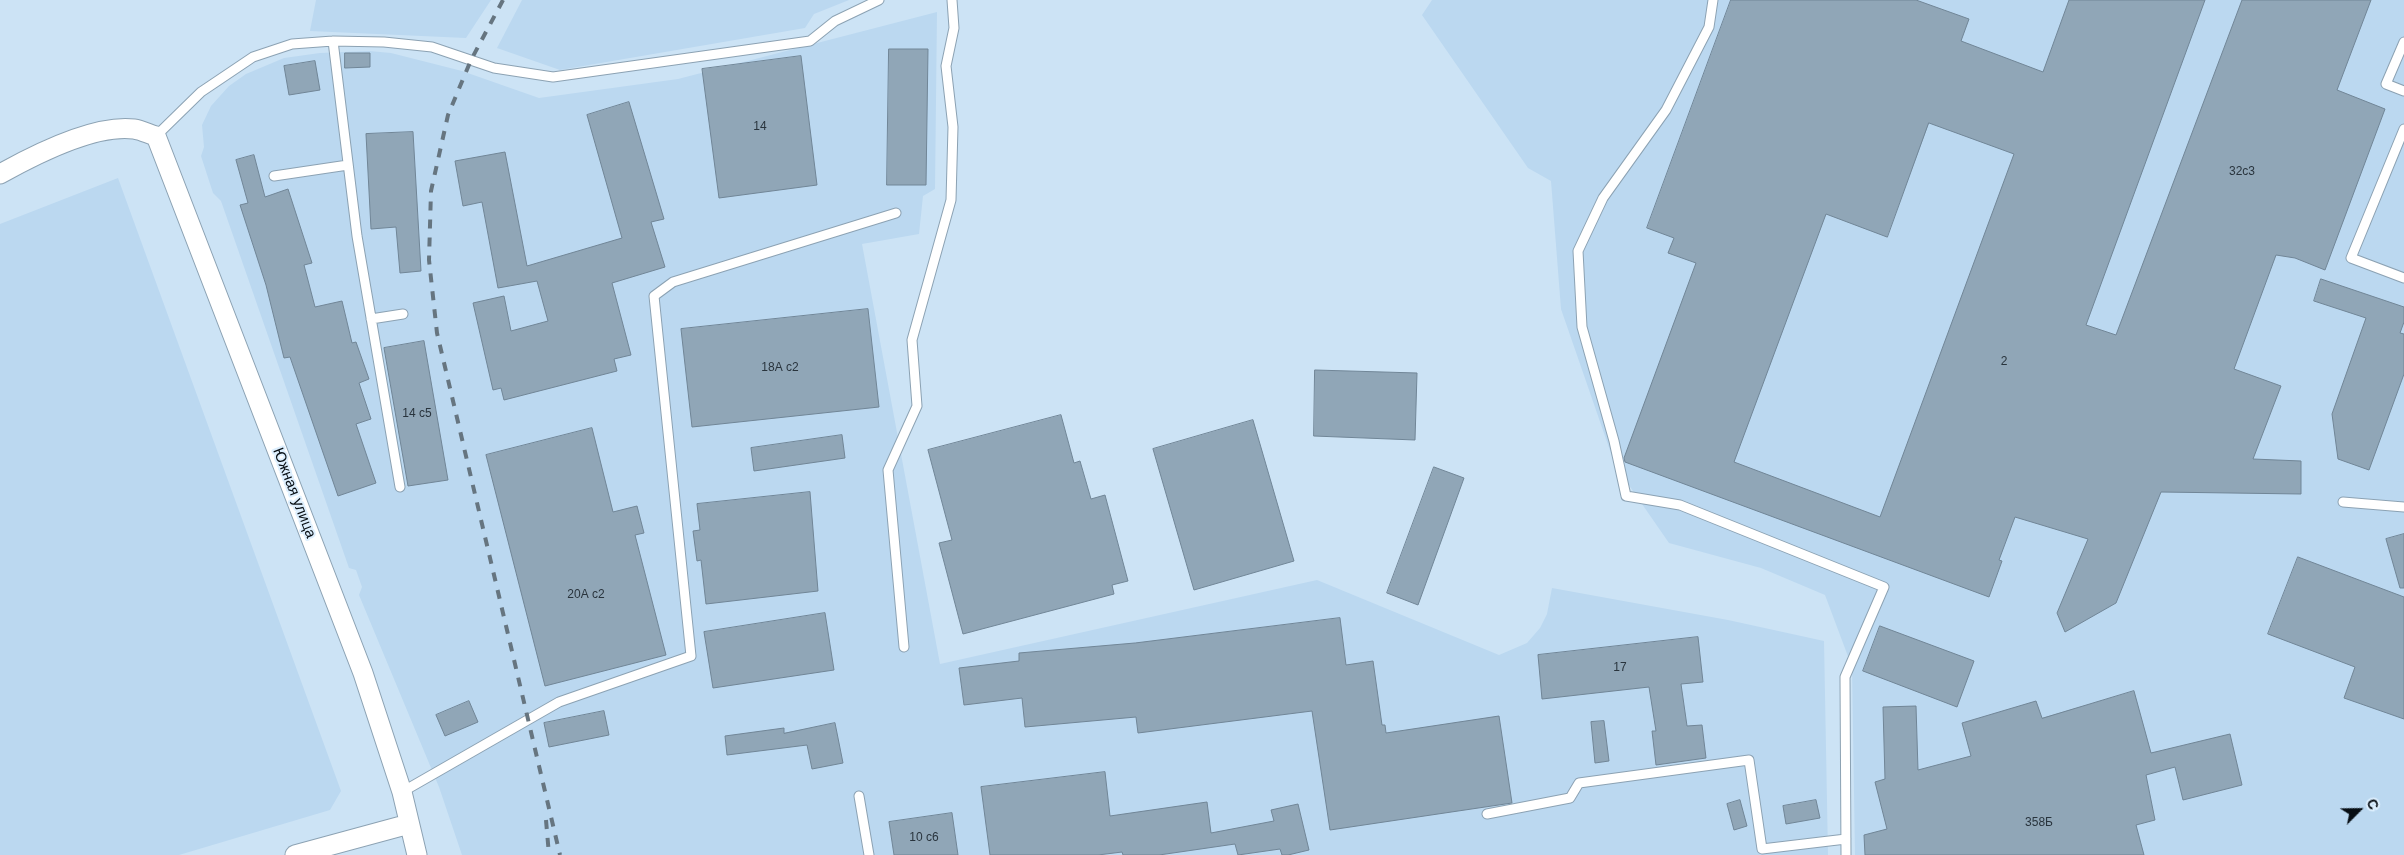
<!DOCTYPE html>
<meta charset="utf-8">
<style>
body{margin:0}
#map{position:relative;width:2404px;height:855px;overflow:hidden;background:#cce3f5;font-family:Helvetica,sans-serif}
canvas{display:block}
.north{position:absolute;left:2334px;top:785px;width:50px;height:50px;-webkit-text-stroke:4px #ddeffe;paint-order:stroke;rotate:67deg;font-size:14px;font-weight:700;line-height:20px;text-align:center;color:#070e14}
.north::after{content:'';display:block;margin:auto;width:18px;height:22px;background:#070e14;clip-path:polygon(50% 0,100% 100%,50% 72%,0 100%)}
</style>
<div id="map">
<canvas width="2404" height="855"></canvas>
<div class="north">С</div>
</div>
<script>
const ctx = document.querySelector('canvas').getContext('2d');
ctx.lineJoin = 'round';
function fillPath(path, color) { ctx.fillStyle = color; ctx.fill(path, 'evenodd'); }
function stroke(path, color, width, dash) { ctx.strokeStyle = color; ctx.lineWidth = width; ctx.lineCap = dash ? 'butt' : 'round'; ctx.setLineDash(dash || []); ctx.stroke(path); }
function label(font, color, halo, rows, align = 'center') {
  ctx.font = font + ' Helvetica,sans-serif'; ctx.lineWidth = 4; ctx.setLineDash([]); ctx.textBaseline = 'middle'; ctx.strokeStyle = halo; ctx.fillStyle = color; for (const [text, x, y, turn = 0] of rows) {
    ctx.save(); ctx.translate(x, y); ctx.rotate((+turn || 0) * Math.PI / 180); ctx.textAlign = isNaN(turn) ? turn : align; if (halo) ctx.strokeText(text, 0, 0); ctx.fillText(text, 0, 0); ctx.restore();
  }
}
fillPath(new Path2D(`
 M 316,0 L 491,0 L 466,38 L 310,31 Z
 M 522,0 L 849,0 L 814,14 L 805,28 L 560,70 L 497,48 Z
 M 1432,0 L 2404,0 L 2404,855 L 1855,855 L 1852,667 L 1825,595 L 1761,568 L 1669,543 L 1615,465 L 1561,309 L 1551,181 L 1528,168 L 1422,15 Z
 M 937,12 L 935,189 L 923,196 L 919,234 L 862,244 L 940,664 L 1317,580 L 1499,655 L 1527,643 L 1540,628 L 1547,614 L 1552,588 L 1728,620 L 1824,641 L 1828,855 L 462,855 L 439,787 L 359,595 L 362,587 L 356,570 L 349,568 L 221,201 L 213,193 L 201,156 L 204,147 L 202,125 L 211,106 L 229,86 L 246,74 L 284,58 L 320,53 L 369,51 L 391,53 L 462,71 L 539,98 L 678,79 Z
 M 118,178 L 341,791 L 330,810 L 179,855 L 0,855 L 0,224 Z`), '#bbd8f0');
const building = new Path2D(`
 M 1731,0 L 1916,0 L 1969,19 L 1961,41 L 2043,72 L 2069,0 L 2205,0 L 2086,325 L 2116,335 L 2242,0 L 2371,0 L 2337,90 L 2385,109 L 2325,270 L 2295,258 L 2276,255 L 2234,369 L 2281,386 L 2253,459 L 2301,461 L 2301,494 L 2161,492 L 2116,603 L 2065,632 L 2057,613 L 2088,539 L 2015,517 L 1999,560 L 2002,561 L 1989,597 L 1625,462 L 1624,458 L 1696,263 L 1668,253 L 1674,238 L 1647,228 ZM 1929,123 L 2014,154 L 1880,517 L 1734,462 L 1826,214 L 1887,237 Z
 M 889,49 L 928,49 L 926,185 L 887,185 Z
 M 345,53 L 370,53 L 370,67 L 345,68 Z
 M 801,56 L 817,185 L 719,198 L 702,69 Z
 M 315,61 L 320,90 L 289,95 L 284,66 Z
 M 629,102 L 664,219 L 651,222 L 665,267 L 612,283 L 631,355 L 614,359 L 617,371 L 504,400 L 501,388 L 493,390 L 473,303 L 504,296 L 511,331 L 548,321 L 537,281 L 498,288 L 482,202 L 463,206 L 455,161 L 505,152 L 527,266 L 622,238 L 587,115 Z
 M 413,132 L 421,271 L 400,273 L 396,227 L 371,229 L 366,134 Z
 M 254,155 L 265,197 L 288,189 L 312,263 L 304,265 L 315,307 L 342,301 L 352,343 L 356,342 L 369,379 L 359,383 L 371,419 L 356,424 L 376,483 L 338,496 L 290,357 L 284,358 L 266,285 L 240,205 L 248,203 L 236,160 Z
 M 2321,279 L 2404,307 L 2404,322 L 2400,333 L 2404,334 L 2404,374 L 2369,470 L 2338,459 L 2332,414 L 2366,318 L 2314,301 Z
 M 868,309 L 879,407 L 692,427 L 681,329 Z
 M 424,341 L 448,480 L 408,486 L 384,348 Z
 M 1315,370 L 1417,373 L 1415,440 L 1314,436 Z
 M 1061,415 L 1074,463 L 1080,461 L 1091,499 L 1105,495 L 1128,581 L 1112,585 L 1114,594 L 963,634 L 939,543 L 952,540 L 928,450 Z
 M 1253,420 L 1294,561 L 1194,590 L 1153,449 Z
 M 592,428 L 613,512 L 637,506 L 644,533 L 635,535 L 666,655 L 545,686 L 486,455 Z
 M 842,435 L 845,458 L 754,471 L 751,448 Z
 M 1434,467 L 1464,478 L 1418,605 L 1387,593 Z
 M 810,492 L 818,591 L 706,604 L 701,560 L 697,561 L 693,531 L 700,530 L 697,504 Z
 M 2404,534 L 2404,588 L 2400,588 L 2386,539 Z
 M 2298,557 L 2404,597 L 2404,719 L 2344,698 L 2355,667 L 2268,634 Z
 M 825,613 L 834,670 L 713,688 L 704,632 Z
 M 1340,618 L 1346,665 L 1373,661 L 1382,725 L 1385,725 L 1386,733 L 1499,716 L 1512,803 L 1330,830 L 1312,711 L 1138,733 L 1136,717 L 1025,727 L 1022,698 L 964,705 L 959,668 L 1019,661 L 1019,653 L 1135,643 Z
 M 1880,626 L 1974,661 L 1957,707 L 1863,671 Z
 M 1698,637 L 1703,682 L 1681,684 L 1687,726 L 1702,725 L 1706,758 L 1656,765 L 1652,731 L 1656,731 L 1649,687 L 1542,699 L 1538,655 Z
 M 2134,691 L 2151,753 L 2230,734 L 2242,785 L 2183,800 L 2175,767 L 2146,775 L 2155,820 L 2136,825 L 2144,855 L 1865,855 L 1864,835 L 1887,829 L 1875,782 L 1885,779 L 1883,707 L 1916,706 L 1918,770 L 1971,756 L 1962,723 L 2036,701 L 2042,718 Z
 M 469,701 L 478,722 L 445,736 L 436,715 Z
 M 604,711 L 609,735 L 549,747 L 544,723 Z
 M 1604,721 L 1609,761 L 1595,763 L 1591,722 Z
 M 835,723 L 843,763 L 812,769 L 807,745 L 727,755 L 725,736 L 784,728 L 784,733 Z
 M 1105,772 L 1110,816 L 1207,802 L 1211,833 L 1274,821 L 1271,810 L 1298,804 L 1309,850 L 1288,855 L 1282,855 L 1280,849 L 1238,855 L 1235,844 L 1159,855 L 1123,855 L 1122,852 L 1098,855 L 990,855 L 981,787 Z
 M 1740,800 L 1747,826 L 1734,830 L 1727,804 Z
 M 1816,800 L 1820,818 L 1786,824 L 1783,806 Z
 M 952,813 L 958,855 L 894,855 L 889,822 Z`);
fillPath(building, '#90a6b7');
stroke(building, '#718697', 1);
const lane = new Path2D(`
 M 1713,0 L 1709,27 L 1666,110 L 1603,198 L 1578,251 L 1582,327 L 1614,441 L 1626,496 L 1680,505 L 1884,587 L 1845,677 L 1846,855
 M 333,41 L 357,236 L 400,487
 M 2404,42 L 2386,84 L 2404,91
 M 2404,129 L 2351,258 L 2404,278
 M 156,136 L 201,92 L 253,57 L 292,44 L 333,41 L 384,42 L 432,47 L 494,68 L 553,77 L 810,41 L 835,21 L 879,0
 M 274,176 L 348,165
 M 371,319 L 403,314
 M 2343,502 L 2404,507
 M 904,647 L 888,470 L 917,406 L 912,340 L 951,200 L 953,127 L 946,66 L 954,28 L 952,0
 M 402,792 L 559,702 L 691,656 L 654,296 L 673,282 L 896,213
 M 859,796 L 869,855
 M 1487,814 L 1570,798 L 1579,783 L 1749,760 L 1762,849 L 1846,839`);
const street = new Path2D(`
 M 0,174 C 34,155 95,124 134,129 C 141,130 149,134 156,136 L 363,673 L 402,792 L 417,855
 M 295,855 L 409,824`);
stroke(lane, '#8ca2b3', 11);
stroke(street, '#8ca2b3', 21);
stroke(lane, '#fff', 9);
stroke(street, '#fff', 19);
stroke(new Path2D(`
 M 503,0 L 471,60 L 448,115 L 431,191 L 429,260 L 437,333 L 560,855
 M 546,820 L 549,855`), '#667580', 4, [9, 9]);
label('12px', '#29343d', null, [
 ["14",760,127],
 ["32с3",2242,172],
 ["2",2004,362],
 ["18А с2",780,368],
 ["14 с5",417,414],
 ["20А с2",586,595],
 ["17",1620,668],
 ["358Б",2039,823],
 ["10 с6",924,838]
]);
label('15px', '#070e14', '#ddeffe', [
 ["Южная улица",294,493,69]
]);
</script>
